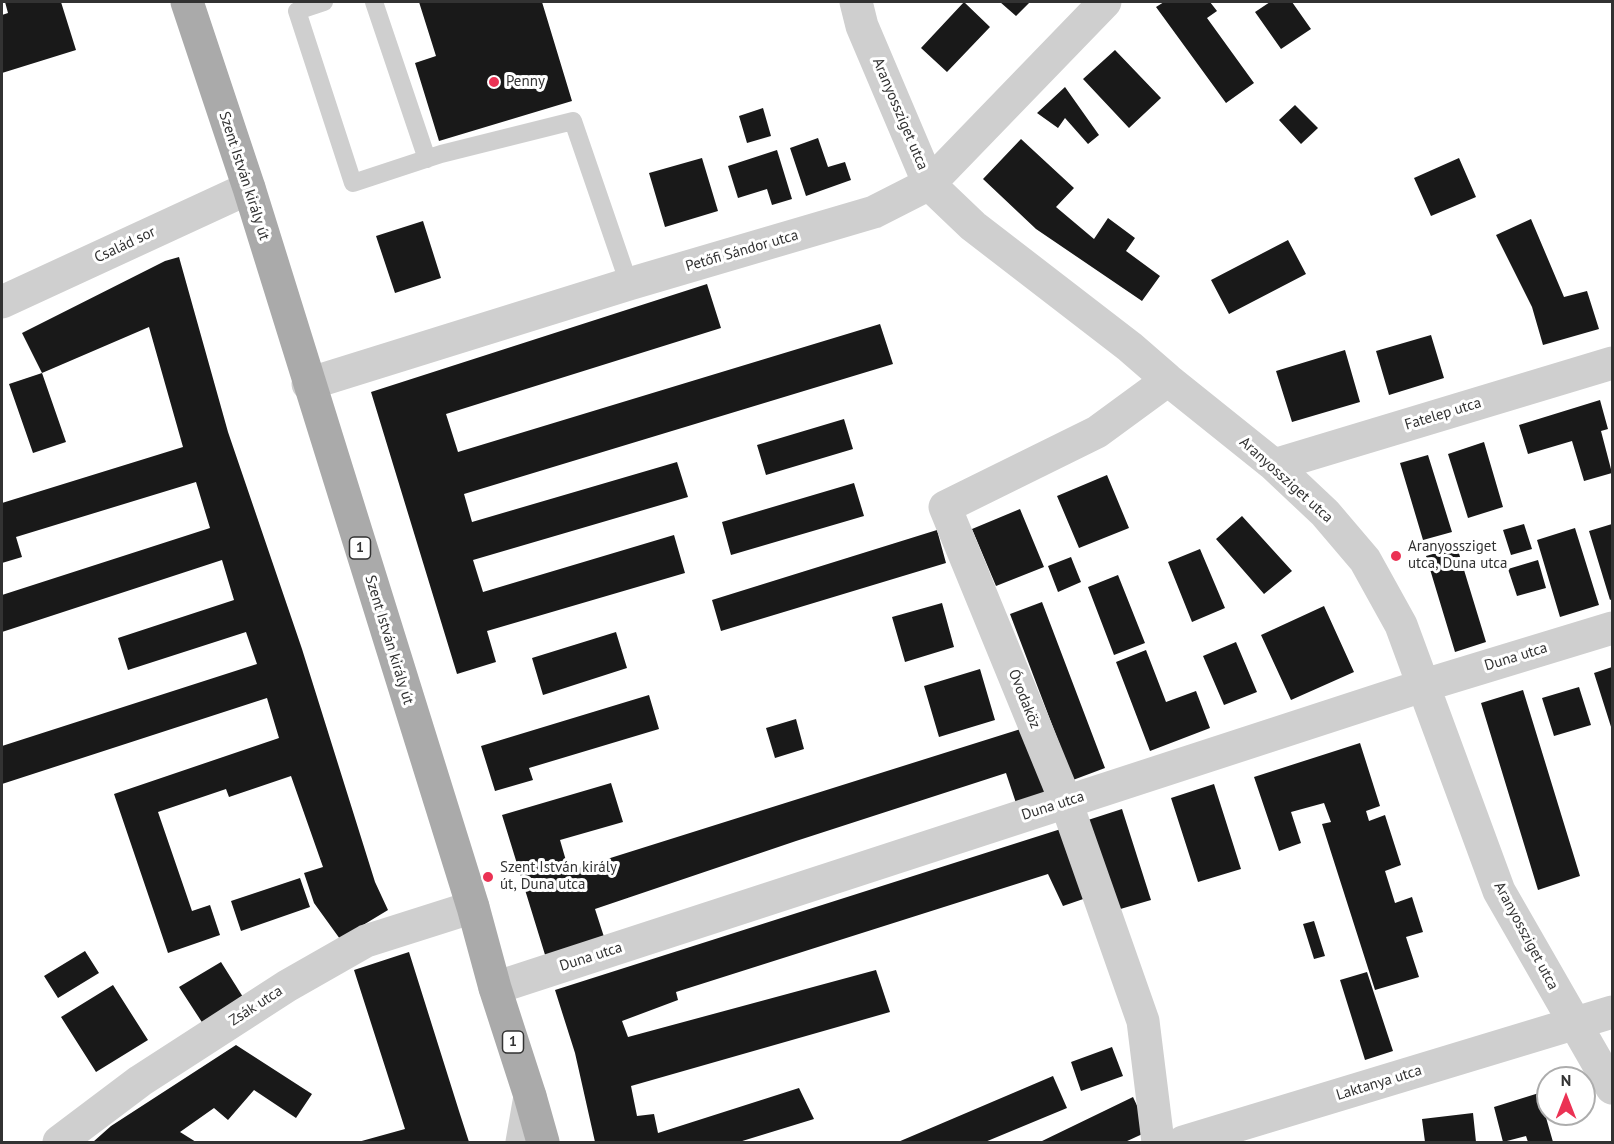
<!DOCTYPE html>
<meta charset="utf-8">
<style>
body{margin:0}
#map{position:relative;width:1614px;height:1144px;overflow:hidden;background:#fff;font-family:"PT Sans",sans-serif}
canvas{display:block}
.frame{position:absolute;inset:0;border:3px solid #323232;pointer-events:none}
.north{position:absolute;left:1536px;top:1066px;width:60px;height:60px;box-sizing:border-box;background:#fff;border:2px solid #adadad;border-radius:50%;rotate:0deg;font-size:16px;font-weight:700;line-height:24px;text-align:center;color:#323232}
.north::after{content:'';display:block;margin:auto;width:21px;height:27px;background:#eb3254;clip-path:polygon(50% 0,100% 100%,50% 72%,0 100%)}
</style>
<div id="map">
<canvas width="1614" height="1144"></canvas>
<div class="frame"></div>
<div class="north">N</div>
</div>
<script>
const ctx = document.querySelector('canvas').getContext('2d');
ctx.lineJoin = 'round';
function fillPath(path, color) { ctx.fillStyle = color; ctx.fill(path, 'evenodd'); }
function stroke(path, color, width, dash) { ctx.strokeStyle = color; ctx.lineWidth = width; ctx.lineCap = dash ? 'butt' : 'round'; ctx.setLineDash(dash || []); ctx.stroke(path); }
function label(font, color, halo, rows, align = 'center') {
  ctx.font = font + ' "PT Sans",sans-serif'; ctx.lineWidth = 6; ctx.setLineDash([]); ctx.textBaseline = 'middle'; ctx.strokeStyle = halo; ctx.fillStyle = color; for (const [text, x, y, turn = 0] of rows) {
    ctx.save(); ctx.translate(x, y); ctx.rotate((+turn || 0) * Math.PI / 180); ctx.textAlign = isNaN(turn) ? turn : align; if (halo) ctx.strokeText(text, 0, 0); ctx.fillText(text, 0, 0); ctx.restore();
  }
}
fillPath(new Path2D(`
 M 5,2 L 61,2 L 76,50 L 2,73 L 2,15 L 8,13 Z
 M 419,2 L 542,2 L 572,101 L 439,141 L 415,63 L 436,56 Z
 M 964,2 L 990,27 L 947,72 L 921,48 Z
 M 1000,2 L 1030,2 L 1016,16 Z
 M 1164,2 L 1210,2 L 1217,11 L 1207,18 L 1254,83 L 1226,103 L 1156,7 Z
 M 1270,2 L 1292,2 L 1311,29 L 1281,49 L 1255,12 Z
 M 1115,50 L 1161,98 L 1129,128 L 1083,79 Z
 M 1065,87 L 1099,135 L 1088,144 L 1065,118 L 1058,128 L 1037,113 Z
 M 1295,105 L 1318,128 L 1301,144 L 1279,120 Z
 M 763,108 L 771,136 L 747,143 L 739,116 Z
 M 818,138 L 828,167 L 845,162 L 851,180 L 806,196 L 790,148 Z
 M 1021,139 L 1074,188 L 1056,207 L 1094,239 L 1108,218 L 1135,238 L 1126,251 L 1160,276 L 1142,301 L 1036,229 L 983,179 Z
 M 777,150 L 792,199 L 772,205 L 767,189 L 738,198 L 728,166 Z
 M 702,158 L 718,211 L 665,227 L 649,173 Z
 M 1459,158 L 1476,197 L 1431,216 L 1414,178 Z
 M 1531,219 L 1564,297 L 1587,291 L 1599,329 L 1543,345 L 1532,307 L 1496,235 Z
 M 423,221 L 441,278 L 395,293 L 376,236 Z
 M 1288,240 L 1306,274 L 1229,314 L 1211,280 Z
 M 179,257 L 228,432 L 302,649 L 375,882 L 388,910 L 340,939 L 314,903 L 304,873 L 323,867 L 291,776 L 229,797 L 226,789 L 158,812 L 192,911 L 210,905 L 220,935 L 168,953 L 114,794 L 279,738 L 267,698 L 2,784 L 2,746 L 257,664 L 246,632 L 128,670 L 118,638 L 234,600 L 222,560 L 2,632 L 2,595 L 210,528 L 196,482 L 16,537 L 22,557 L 2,563 L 2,503 L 183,447 L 149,327 L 42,373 L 22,333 L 165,261 Z
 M 707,284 L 721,328 L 446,414 L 458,452 L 880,324 L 893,364 L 464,494 L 472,522 L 677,462 L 688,497 L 473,560 L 483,592 L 674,535 L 685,573 L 487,631 L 496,662 L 457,674 L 371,392 Z
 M 1431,335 L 1444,378 L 1389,395 L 1376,351 Z
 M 1345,350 L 1360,402 L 1292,422 L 1276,371 Z
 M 42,373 L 66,442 L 33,453 L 9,384 Z
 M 1600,400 L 1608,429 L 1601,431 L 1612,473 L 1584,481 L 1572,441 L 1528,454 L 1519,425 Z
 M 844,419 L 853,449 L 766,475 L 757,445 Z
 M 1484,442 L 1503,507 L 1468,518 L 1448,454 Z
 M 1428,455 L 1452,532 L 1423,540 L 1400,463 Z
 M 1107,475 L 1129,528 L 1079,548 L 1057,496 Z
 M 854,483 L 864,516 L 731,555 L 722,522 Z
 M 1020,509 L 1044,567 L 996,586 L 972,529 Z
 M 1242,516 L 1292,571 L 1264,594 L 1216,539 Z
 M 1524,524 L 1532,549 L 1511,555 L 1503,530 Z
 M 1612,524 L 1612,599 L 1610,600 L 1589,531 Z
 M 1575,528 L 1599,605 L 1560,617 L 1537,540 Z
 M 937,530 L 946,563 L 721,631 L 712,600 Z
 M 1457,547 L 1486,642 L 1455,652 L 1426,556 Z
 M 1200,549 L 1225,608 L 1192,622 L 1168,562 Z
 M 1071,557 L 1081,582 L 1058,592 L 1048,566 Z
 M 1538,560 L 1546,588 L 1517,596 L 1508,569 Z
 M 1118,575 L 1145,643 L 1114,655 L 1088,587 Z
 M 1042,602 L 1105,768 L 1073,780 L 1010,614 Z
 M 942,603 L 954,647 L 905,662 L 892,617 Z
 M 1324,606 L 1354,672 L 1291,700 L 1261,635 Z
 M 616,632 L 627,668 L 543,695 L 532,658 Z
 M 1236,642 L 1257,692 L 1224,705 L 1203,656 Z
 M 1146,650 L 1166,702 L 1196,691 L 1210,728 L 1150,751 L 1116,662 Z
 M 1612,667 L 1612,730 L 1594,673 Z
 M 980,669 L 995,720 L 939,737 L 924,686 Z
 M 1579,687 L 1591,725 L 1554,736 L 1542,698 Z
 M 1523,690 L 1580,876 L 1538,890 L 1481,703 Z
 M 649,695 L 659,729 L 529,768 L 533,780 L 495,791 L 481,746 Z
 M 796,719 L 804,749 L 775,758 L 766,728 Z
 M 1027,727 L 1048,792 L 1016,803 L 1006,773 L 796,841 L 595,909 L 605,940 L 546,958 L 502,815 L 611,783 L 623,822 L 560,840 L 569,871 Z
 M 1360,743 L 1380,806 L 1366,811 L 1369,821 L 1385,815 L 1401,865 L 1385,871 L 1395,903 L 1412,897 L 1423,932 L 1406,937 L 1419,977 L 1375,990 L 1322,824 L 1331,822 L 1324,803 L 1291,812 L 1301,843 L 1279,851 L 1254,777 Z
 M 1214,784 L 1241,869 L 1198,882 L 1171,798 Z
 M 1122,809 L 1151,900 L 1117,910 L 1088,820 Z
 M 1064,828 L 1089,897 L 1063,906 L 1048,874 L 676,992 L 678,1000 L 622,1021 L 628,1037 L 876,970 L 890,1012 L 631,1086 L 637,1116 L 654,1114 L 658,1133 L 799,1088 L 814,1119 L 739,1142 L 595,1142 L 575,1053 L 555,990 Z
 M 300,878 L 310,907 L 241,931 L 231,901 Z
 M 1314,921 L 1325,956 L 1314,959 L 1303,924 Z
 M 85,951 L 99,973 L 58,998 L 44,976 Z
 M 409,952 L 459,1111 L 469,1142 L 358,1142 L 405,1129 L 354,970 Z
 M 221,962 L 248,1005 L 207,1030 L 179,987 Z
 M 1367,972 L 1393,1051 L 1365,1060 L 1340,980 Z
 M 113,985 L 148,1040 L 96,1072 L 61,1017 Z
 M 236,1045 L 312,1094 L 296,1118 L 254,1090 L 228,1120 L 214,1108 L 180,1132 L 196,1142 L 93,1142 L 111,1126 Z
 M 1112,1047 L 1123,1076 L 1081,1091 L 1071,1062 Z
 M 1053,1076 L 1067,1108 L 985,1142 L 898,1142 Z
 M 1539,1093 L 1553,1142 L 1528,1142 L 1526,1136 L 1503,1142 L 1494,1107 Z
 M 1133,1097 L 1149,1131 L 1125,1142 L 1040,1142 Z
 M 1473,1113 L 1476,1142 L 1425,1142 L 1422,1119 Z`), '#191919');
stroke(new Path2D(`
 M 324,2 L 297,11 L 353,183 L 441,154 L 573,121 L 629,284
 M 374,2 L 427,159`), '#cfcfcf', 18);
stroke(new Path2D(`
 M 856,2 L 862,26 L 929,184 L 973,226 L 1130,347 L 1168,380 L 1274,465 L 1325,513 L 1365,560 L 1401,625 L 1499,891 L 1612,1088
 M 2,302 L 249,188
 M 308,384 L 629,284 L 874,212 L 929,184 L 1105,2
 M 1274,465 L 1612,363
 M 495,988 L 1425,685 L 1612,628
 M 59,1142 L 140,1081 L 287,986 L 366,941 L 473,907
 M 1158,1142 L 1143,1021 L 1066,802 L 945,507 L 1097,432 L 1168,380
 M 1183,1142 L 1612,1012`), '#cfcfcf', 33);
stroke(new Path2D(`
 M 522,1142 L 530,1096`), '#cfcfcf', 33);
stroke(new Path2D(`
 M 187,2 L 249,188 L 473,907 L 495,988 L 530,1096 L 543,1142`), '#aaa', 33);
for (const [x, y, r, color] of [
 [494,82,6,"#eb3254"],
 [1396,556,6,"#eb3254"],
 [488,877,6,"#eb3254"]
]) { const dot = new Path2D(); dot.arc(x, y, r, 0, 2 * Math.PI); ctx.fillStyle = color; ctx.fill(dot); stroke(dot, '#fff', 2); }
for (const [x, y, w] of [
 [360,548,21],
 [513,1042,21]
]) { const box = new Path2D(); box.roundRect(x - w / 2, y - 11, w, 22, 4.5); ctx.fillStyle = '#fff'; ctx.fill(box); stroke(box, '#323232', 1.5); }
label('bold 14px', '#323232', null, [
 ["1",360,548],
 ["1",513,1042]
]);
label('15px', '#323232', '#fff', [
 ["Penny",506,82],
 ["Aranyossziget",1408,547],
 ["utca, Duna utca",1408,564],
 ["Szent István király",500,868],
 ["út, Duna utca",500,885]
], 'left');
label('15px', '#323232', '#fff', [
 ["Aranyossziget utca",900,114,67],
 ["Szent István király út",244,176,72],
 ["Család sor",125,245,-25],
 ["Petőfi Sándor utca",742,251,-16],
 ["Fatelep utca",1443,414,-17],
 ["Aranyossziget utca",1286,480,42],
 ["Szent István király út",389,640,73],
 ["Duna utca",1516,657,-17],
 ["Óvodaköz",1024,699,68],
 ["Duna utca",1053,806,-18],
 ["Aranyossziget utca",1526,936,62],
 ["Duna utca",591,957,-18],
 ["Zsák utca",256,1006,-33],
 ["Laktanya utca",1379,1083,-17]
]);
</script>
